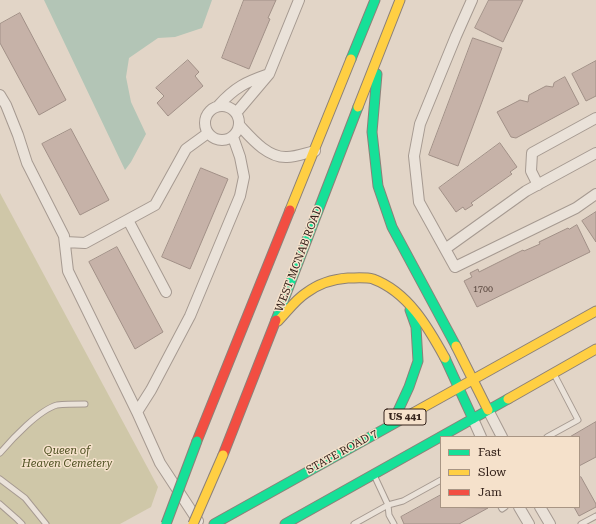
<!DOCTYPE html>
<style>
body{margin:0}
#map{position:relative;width:596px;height:524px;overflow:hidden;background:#e2d5c7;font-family:"Roboto Serif",serif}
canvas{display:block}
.legend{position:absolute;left:440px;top:436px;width:140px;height:72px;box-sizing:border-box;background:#f5e1cb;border:1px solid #a89584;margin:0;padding:5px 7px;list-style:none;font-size:12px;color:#34221a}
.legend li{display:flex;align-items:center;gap:8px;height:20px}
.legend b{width:20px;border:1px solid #a89584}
</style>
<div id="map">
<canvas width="596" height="524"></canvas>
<ul class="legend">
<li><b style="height:5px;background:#16e098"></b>Fast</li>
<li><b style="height:5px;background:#ffcf43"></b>Slow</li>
<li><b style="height:5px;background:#f24e42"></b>Jam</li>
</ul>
</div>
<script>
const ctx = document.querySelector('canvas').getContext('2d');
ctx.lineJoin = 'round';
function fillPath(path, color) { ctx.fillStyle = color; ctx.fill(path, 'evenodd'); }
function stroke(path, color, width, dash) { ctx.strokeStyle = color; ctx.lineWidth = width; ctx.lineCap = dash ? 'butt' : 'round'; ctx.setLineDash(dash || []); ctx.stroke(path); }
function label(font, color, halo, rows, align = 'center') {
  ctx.font = font + ' "Roboto Serif",serif'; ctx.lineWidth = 3; ctx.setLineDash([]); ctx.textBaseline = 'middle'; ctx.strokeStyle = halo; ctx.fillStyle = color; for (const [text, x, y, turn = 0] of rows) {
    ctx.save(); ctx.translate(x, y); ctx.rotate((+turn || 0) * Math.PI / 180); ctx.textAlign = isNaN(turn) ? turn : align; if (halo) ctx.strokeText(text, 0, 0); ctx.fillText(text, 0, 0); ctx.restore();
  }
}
fillPath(new Path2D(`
 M 0,193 L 158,487 L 151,507 L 120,524 L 0,524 Z`), '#cfc7a8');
fillPath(new Path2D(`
 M 44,0 L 212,0 L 202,28 L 175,37 L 158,38 L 129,58 L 126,77 L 131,102 L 146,134 L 131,162 L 125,170 Z`), '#b3c5b6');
const building = new Path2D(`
 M 244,0 L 276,0 L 268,18 L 270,19 L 249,69 L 222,58 Z
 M 489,0 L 523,0 L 503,42 L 475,28 Z
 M 20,13 L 66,100 L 39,115 L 0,43 L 0,24 Z
 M 473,38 L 502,48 L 458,166 L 429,155 Z
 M 188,60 L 199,72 L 195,76 L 203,86 L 168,116 L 157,103 L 164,96 L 156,88 Z
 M 596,61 L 596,96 L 586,101 L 572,74 Z
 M 565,77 L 579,104 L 516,138 L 511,137 L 497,112 L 520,100 L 528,102 L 529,95 L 546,86 L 553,87 L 554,83 Z
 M 71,129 L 109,200 L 80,215 L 42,144 Z
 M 500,143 L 517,167 L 510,172 L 512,174 L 471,203 L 473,205 L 465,210 L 463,207 L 456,212 L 439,188 Z
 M 201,168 L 228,179 L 190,269 L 162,257 Z
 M 596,212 L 596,242 L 582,221 Z
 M 577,225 L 590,252 L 477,307 L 464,281 L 472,277 L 470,273 L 478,269 L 479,272 L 523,250 L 524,251 L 540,244 L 539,242 L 568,228 L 569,229 Z
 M 117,247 L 163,332 L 135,349 L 89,262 Z
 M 596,422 L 596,457 L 579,466 L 579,437 L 570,437 Z
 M 581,477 L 596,504 L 596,507 L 579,516 L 574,507 L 579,507 L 579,478 Z
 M 441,495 L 441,507 L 488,508 L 459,524 L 404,524 L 401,517 Z`);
fillPath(building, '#c6b2a8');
stroke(building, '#a19087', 1);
const lane = new Path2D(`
 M 547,437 L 578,420 L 554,374
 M 0,453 C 12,439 39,410 57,405 C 66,404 76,404 85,404
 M 374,475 L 388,505 L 389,515 L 394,524
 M 0,479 L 25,498 L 46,524
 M 0,504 L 17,519 L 22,524
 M 501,507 L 502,509 L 505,507
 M 354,524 L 388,505 L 403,501 L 441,480
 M 581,524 L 596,516`);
const street = new Path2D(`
 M 472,0 L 456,36 L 420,124 L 414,156 L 419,202 L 455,267 L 576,208 L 596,194
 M 0,95 L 6,105 L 18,135 L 27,163 L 64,236 L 68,271 L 137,412 L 160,463 L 198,521
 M205 123a17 17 0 1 1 34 0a17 17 0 1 1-34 0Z
 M 218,106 C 235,87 246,82 269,74
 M 236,113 L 269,74 L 299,0
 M 240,126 C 252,139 268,158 287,157 C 296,157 306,153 315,151
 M 538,185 L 531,171 L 532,153 L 596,118
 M 128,220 L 166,292
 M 65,242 L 85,243 L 155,205 L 186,149 L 208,133
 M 445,249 L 526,191 L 596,153
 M 488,410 L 502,437
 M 137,412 L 151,390 L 190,316 L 240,196 L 244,177 L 240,157 L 233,137
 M 473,419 L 481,437
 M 519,507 L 529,524
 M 540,507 L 550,524`);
const fast = new Path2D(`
 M 351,59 L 375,0
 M 377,74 L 372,132 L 378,186 L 392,227 L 456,346
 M 276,320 L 358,107
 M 445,358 L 473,419
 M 392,424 L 409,387 L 418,361 L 416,327 L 410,310
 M 214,524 L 413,413
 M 285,524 L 508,399`);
const slow = new Path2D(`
 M 358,107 L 400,0
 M 290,210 L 351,59
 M 278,321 C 287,312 295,300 306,293 C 318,284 333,279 348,278 C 356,278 366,277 373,279 C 408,292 428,327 445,358
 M 456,346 L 488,410
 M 508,399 L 596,349
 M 413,413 L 596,311`);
const jam = new Path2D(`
 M 197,441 L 290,210
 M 223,455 L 276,320`);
stroke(lane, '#a69a91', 7);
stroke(street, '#a69a91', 12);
stroke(fast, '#8c8078', 11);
stroke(slow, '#8c8078', 11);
stroke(jam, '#8c8078', 11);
stroke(lane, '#eae2d9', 5);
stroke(street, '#eae2d9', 10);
stroke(fast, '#16e098', 9);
stroke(slow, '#ffcf43', 9);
stroke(jam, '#f24e42', 9);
const fastBridge = new Path2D(`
 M 166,524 L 197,441`);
const slowBridge = new Path2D(`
 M 193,524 L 223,455`);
stroke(fastBridge, '#8c8078', 11, []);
stroke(slowBridge, '#8c8078', 11, []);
stroke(fastBridge, '#16e098', 9);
stroke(slowBridge, '#ffcf43', 9);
label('9px', '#58463e', null, [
 ["1700",483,289]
]);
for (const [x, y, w] of [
 [405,417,42]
]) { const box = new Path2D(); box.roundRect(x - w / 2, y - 8, w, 16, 3); ctx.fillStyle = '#f5e1cb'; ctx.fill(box); stroke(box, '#34221a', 1); }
label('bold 10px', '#34221a', null, [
 ["US 441",405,417]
]);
label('11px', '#34221a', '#f5e1cb', [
 ["WEST MCNAB ROAD",299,259,-69],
 ["STATE ROAD 7",342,452,-29]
]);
label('italic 11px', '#4e5021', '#f5e1cb', [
 ["Queen of",67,451],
 ["Heaven Cemetery",67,464]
]);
</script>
